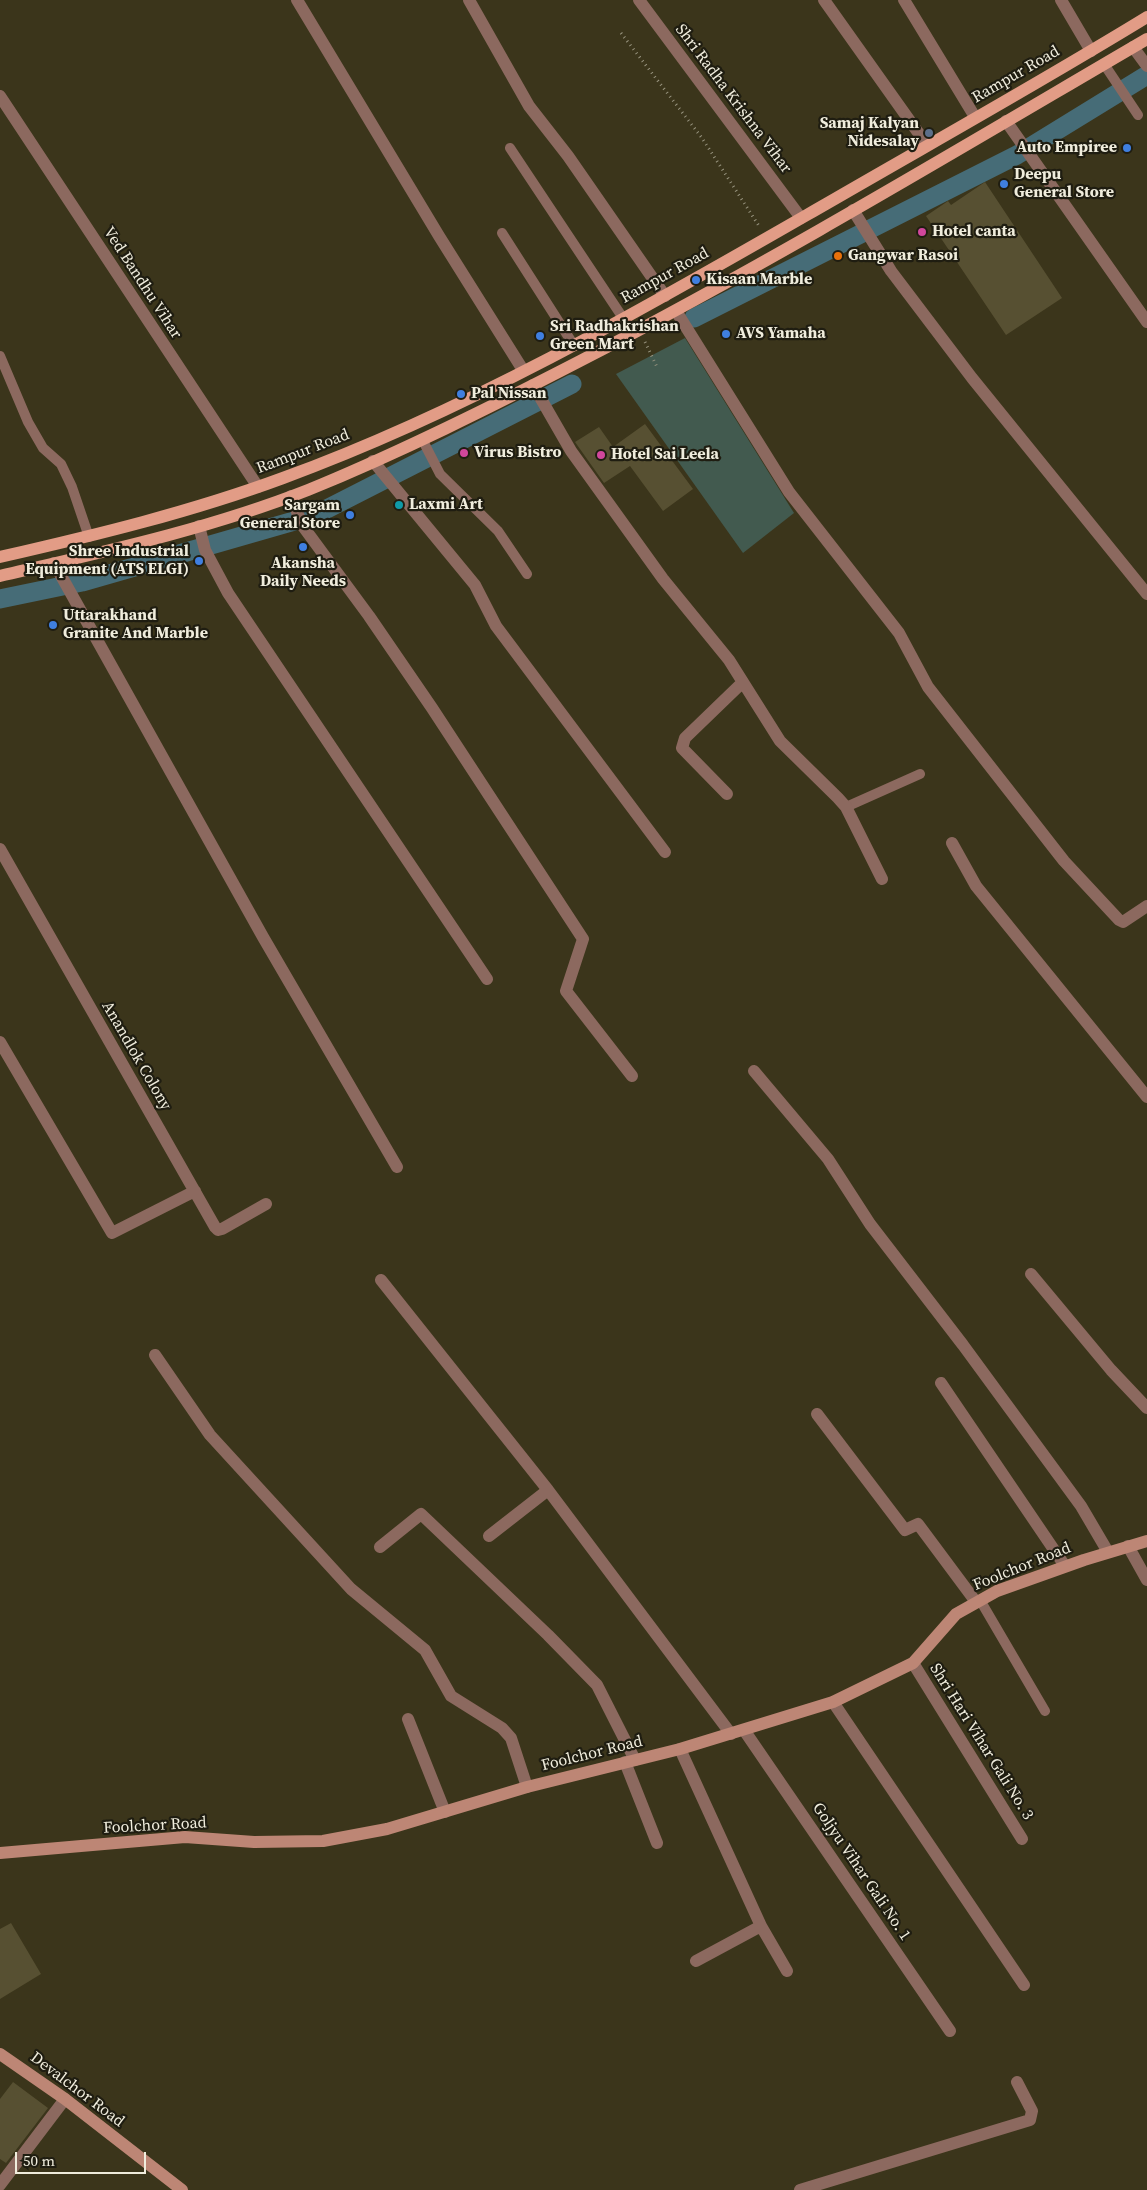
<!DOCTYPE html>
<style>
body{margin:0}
#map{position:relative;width:1147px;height:2190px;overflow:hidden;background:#3b351b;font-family:"Source Serif 4",serif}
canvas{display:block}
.scale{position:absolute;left:15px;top:2152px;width:131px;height:22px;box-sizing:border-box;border:2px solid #f0eddd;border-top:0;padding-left:6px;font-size:15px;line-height:18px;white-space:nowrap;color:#f0eddd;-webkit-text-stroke:4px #1f1d11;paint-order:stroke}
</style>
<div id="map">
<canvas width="1147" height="2190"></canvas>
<div class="scale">50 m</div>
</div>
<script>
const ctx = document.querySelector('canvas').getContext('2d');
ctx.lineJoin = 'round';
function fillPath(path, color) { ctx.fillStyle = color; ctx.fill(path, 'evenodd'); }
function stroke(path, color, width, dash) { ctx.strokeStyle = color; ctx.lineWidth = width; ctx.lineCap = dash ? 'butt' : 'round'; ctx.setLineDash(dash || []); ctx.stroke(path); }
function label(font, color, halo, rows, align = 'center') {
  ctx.font = font + ' "Source Serif 4",serif'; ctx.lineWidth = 4.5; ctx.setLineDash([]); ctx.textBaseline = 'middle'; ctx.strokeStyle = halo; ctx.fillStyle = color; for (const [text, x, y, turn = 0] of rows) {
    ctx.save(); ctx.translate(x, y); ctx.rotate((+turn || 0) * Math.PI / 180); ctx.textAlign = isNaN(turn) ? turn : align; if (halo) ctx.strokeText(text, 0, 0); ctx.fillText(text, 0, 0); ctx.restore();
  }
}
fillPath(new Path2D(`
 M 685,338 L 794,513 L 743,553 L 616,374 Z`), '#425a4f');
stroke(new Path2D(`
 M 694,318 L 1017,155 L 1147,75
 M 0,599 L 82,582 L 315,515 L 572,384`), '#466c77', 19);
fillPath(new Path2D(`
 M 985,182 L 1062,298 L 1006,335 L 926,216 L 948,201 L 951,205 Z
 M 645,424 L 693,489 L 663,511 L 630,466 L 604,483 L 575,442 L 599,427 L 613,447 Z
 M 11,1923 L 41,1974 L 0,1999 L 0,1929 Z
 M 13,2082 L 48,2108 L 6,2163 L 0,2159 L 0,2099 Z`), '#575032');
stroke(new Path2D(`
 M 621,33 L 702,138 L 759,226
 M 645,342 L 657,367`), '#98947f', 3, [1, 4]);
stroke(new Path2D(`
 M 1104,64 L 1138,115
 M 510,148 L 623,318
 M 502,233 L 573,344
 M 0,356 L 28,422 L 43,448 L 61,464 L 72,487 L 89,537
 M 422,439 L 440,474 L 498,531 L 527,574
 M 846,807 L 920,774
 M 980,1600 L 1045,1711`), '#8c695f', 10);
stroke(new Path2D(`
 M 297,0 L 439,236 L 523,370
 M 469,0 L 529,106 L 568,156 L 665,296
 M 639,0 L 801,218
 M 824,0 L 927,145
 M 904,0 L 975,117
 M 1061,0 L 1091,51
 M 1133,47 L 1147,66
 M 0,96 L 258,487
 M 1006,121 L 1147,322
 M 853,210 L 891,271 L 972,378 L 1147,594
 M 676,311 L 789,492 L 899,633 L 928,687 L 1064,861 L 1119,920 L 1123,922 L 1147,906
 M 533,385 L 571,451 L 663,579 L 729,660 L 780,741 L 838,798 L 846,807 L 882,879
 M 373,461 L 475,585 L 496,626 L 665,852
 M 291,496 L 302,525 L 369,616 L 432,708 L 583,939 L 566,991 L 632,1076
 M 199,526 L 205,550 L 228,593 L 487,979
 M 54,563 L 263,937 L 397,1167
 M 727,794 L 682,748 L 685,738 L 743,682
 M 952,843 L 976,886 L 1147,1097
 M 0,849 L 215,1227 L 218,1230 L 222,1229 L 266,1204
 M 0,1042 L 112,1233 L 195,1191
 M 754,1071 L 828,1159 L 870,1224 L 963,1345 L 1081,1506 L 1108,1552
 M 1031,1274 L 1111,1370 L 1147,1408
 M 381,1280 L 548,1490 L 731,1734
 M 155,1355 L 210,1435 L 351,1589 L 425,1650 L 451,1696 L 502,1728 L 511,1738 L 527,1787
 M 941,1383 L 1065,1566
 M 817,1414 L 905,1530 L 918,1524 L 976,1602
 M 489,1536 L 548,1490
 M 1128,1546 L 1147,1580
 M 380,1547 L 421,1514 L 548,1635 L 597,1685 L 635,1760
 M 913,1663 L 1022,1839
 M 833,1702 L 1024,1985
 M 408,1719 L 445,1812
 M 744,1730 L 950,2031
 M 680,1749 L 761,1926 L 787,1971
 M 625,1762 L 657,1843
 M 696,1961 L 761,1926
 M 0,2185 L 65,2099
 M 800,2190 L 1030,2120 L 1032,2111 L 1017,2082`), '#8c695f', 12);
stroke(new Path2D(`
 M 0,1853 L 185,1837 L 254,1842 L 323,1841 L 387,1829 L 527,1787 L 680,1749 L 833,1702 L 913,1663 L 956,1614 L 997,1591 L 1084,1560 L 1147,1541
 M 0,2054 L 65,2099 L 182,2190`), '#bd8675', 12);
stroke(new Path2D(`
 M 0,557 C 96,535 191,512 283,478 C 472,409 652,304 826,204 C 933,142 1041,82 1147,17
 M 0,576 C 103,552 209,529 308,490 C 401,452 491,407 580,361 C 773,261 959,149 1147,39`), '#e29c86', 12);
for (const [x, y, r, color] of [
 [929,133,5,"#5c6f8a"],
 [1127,148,5,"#3f7fe0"],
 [1004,184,5,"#3f7fe0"],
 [922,232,5,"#d1479c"],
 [838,256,5,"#e8710a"],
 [696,280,5,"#3f7fe0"],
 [726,334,5,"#3f7fe0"],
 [540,336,5,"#3f7fe0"],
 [461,394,5,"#3f7fe0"],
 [464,453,5,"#d1479c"],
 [601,455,5,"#d1479c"],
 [399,505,5,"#0f9aa8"],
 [350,515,5,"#3f7fe0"],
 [303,547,5,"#3f7fe0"],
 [199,561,5,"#3f7fe0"],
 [53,625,5,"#3f7fe0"]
]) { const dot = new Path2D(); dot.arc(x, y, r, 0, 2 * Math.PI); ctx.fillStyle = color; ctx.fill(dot); stroke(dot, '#1f1d11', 2); }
label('16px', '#f0eddd', '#1f1d11', [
 ["Rampur Road",1016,75,-30],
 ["Shri Radha Krishna Vihar",733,99,53],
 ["Rampur Road",665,276,-29],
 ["Ved Bandhu Vihar",142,283,57],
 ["Rampur Road",303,452,-21],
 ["Anandlok Colony",136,1056,60],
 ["Foolchor Road",1022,1567,-22],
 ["Shri Hari Vihar Gali No. 3",981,1742,58],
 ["Foolchor Road",592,1754,-14],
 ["Foolchor Road",155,1826,-3],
 ["Goljyu Vihar Gali No. 1",861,1872,56],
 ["Devalchor Road",77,2090,37]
]);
label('bold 16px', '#f0eddd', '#1f1d11', [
 ["Samaj Kalyan",919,124,"right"],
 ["Nidesalay",919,142,"right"],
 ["Auto Empiree",1117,148,"right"],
 ["Deepu",1014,175],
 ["General Store",1014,193],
 ["Hotel canta",932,232],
 ["Gangwar Rasoi",848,256],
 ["Kisaan Marble",706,280],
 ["Sri Radhakrishan",550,327],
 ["Green Mart",550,345],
 ["AVS Yamaha",736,334],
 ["Pal Nissan",471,394],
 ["Virus Bistro",474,453],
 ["Hotel Sai Leela",611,455],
 ["Laxmi Art",409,505],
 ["Sargam",340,506,"right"],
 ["General Store",340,524,"right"],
 ["Shree Industrial",189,552,"right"],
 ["Equipment (ATS ELGI)",189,570,"right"],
 ["Akansha",303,564,"center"],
 ["Daily Needs",303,582,"center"],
 ["Uttarakhand",63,616],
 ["Granite And Marble",63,634]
], 'left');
</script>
